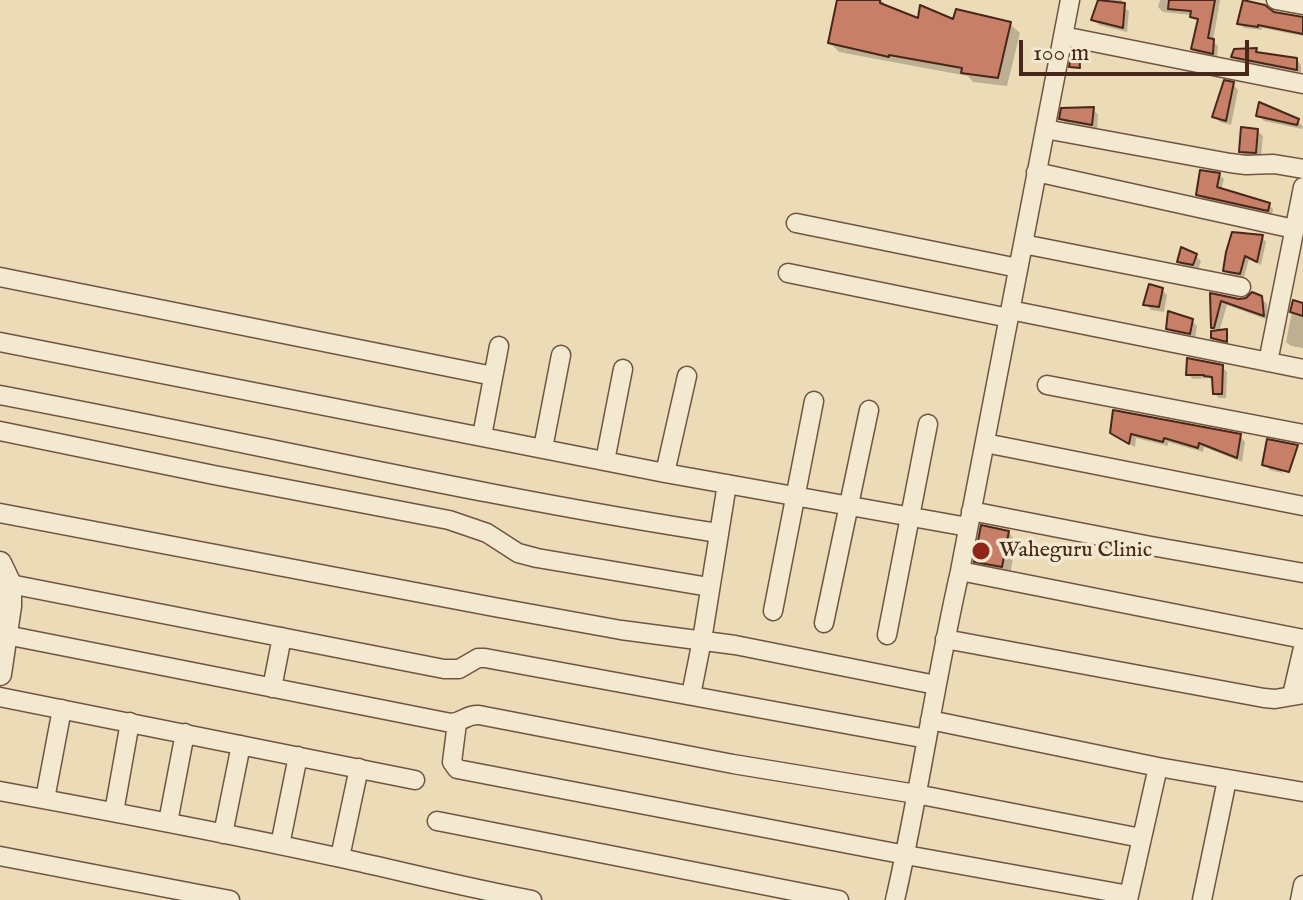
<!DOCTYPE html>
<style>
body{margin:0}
#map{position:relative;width:1303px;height:900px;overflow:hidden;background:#ecdbb7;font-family:"IM FELL English",serif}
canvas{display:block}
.scale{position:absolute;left:1019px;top:40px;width:230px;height:36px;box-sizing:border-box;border:4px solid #48271a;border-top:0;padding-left:10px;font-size:24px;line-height:28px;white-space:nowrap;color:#48271a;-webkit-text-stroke:6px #f3e8d0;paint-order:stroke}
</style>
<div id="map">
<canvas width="1303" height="900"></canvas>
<div class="scale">100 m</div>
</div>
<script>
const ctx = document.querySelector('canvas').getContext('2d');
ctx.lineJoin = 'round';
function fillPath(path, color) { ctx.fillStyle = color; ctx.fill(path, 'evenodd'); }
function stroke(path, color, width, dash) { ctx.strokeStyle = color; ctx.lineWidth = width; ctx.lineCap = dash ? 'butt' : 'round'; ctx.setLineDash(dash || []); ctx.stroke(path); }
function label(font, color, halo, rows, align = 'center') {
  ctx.font = font + ' "IM FELL English",serif'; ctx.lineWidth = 7; ctx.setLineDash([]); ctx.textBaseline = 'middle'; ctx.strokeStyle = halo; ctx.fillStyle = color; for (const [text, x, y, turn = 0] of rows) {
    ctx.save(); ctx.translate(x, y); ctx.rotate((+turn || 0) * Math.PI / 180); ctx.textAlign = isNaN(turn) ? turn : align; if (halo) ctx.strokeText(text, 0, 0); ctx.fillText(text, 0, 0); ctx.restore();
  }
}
fillPath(new Path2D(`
 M 839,0 L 881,0 L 888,7 L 919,21 L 1010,24 L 1020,33 L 1007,86 L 973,82 L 968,76 L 839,52 L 830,43 Z
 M 1100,0 L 1122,0 L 1121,5 L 1129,11 L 1127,32 L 1099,25 L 1094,20 Z
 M 1160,0 L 1220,0 L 1213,41 L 1218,46 L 1217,58 L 1198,54 L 1193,49 L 1198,21 L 1191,15 L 1163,12 L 1158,7 Z
 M 1273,14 L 1303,18 L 1303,36 L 1262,28 L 1262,30 L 1244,28 L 1239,23 Z
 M 1256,50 L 1260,55 L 1296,59 L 1301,65 L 1301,75 L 1239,62 L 1234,57 Z
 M 1233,84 L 1238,90 L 1231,125 L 1220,122 L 1215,116 Z
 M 1093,109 L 1098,115 L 1097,130 L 1067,124 L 1061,119 Z
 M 1259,115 L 1297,121 L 1303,126 L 1302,129 L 1264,121 Z
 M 1257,131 L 1263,136 L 1261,157 L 1246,157 L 1241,151 Z
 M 1219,175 L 1224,179 L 1221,190 L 1269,205 L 1273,209 L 1272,214 L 1203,199 L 1198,194 Z
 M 1262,237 L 1266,242 L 1261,265 L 1249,259 L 1244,278 L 1230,275 L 1225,271 Z
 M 1196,256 L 1201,261 L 1198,270 L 1184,267 L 1179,262 Z
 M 1162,290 L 1167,295 L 1164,312 L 1151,310 L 1146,304 Z
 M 1212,296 L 1239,301 L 1261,298 L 1267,304 L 1268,320 L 1227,305 L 1219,332 L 1226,331 L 1228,334 L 1228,342 L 1215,340 L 1213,337 L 1218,332 L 1213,327 Z
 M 1294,302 L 1303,305 L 1303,348 L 1291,346 L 1286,342 Z
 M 1191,320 L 1197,326 L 1195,338 L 1173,334 L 1168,328 Z
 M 1222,367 L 1227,372 L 1226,398 L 1219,398 L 1215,394 L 1214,381 L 1209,378 L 1193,379 L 1188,374 Z
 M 1112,432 L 1240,436 L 1245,442 L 1242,462 L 1204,447 L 1203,452 L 1168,442 L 1168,446 L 1136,438 L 1135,447 L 1118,438 Z
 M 1287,450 L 1282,473 L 1270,470 L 1265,464 Z
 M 1008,532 L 1016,541 L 1010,575 L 985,570 L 976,561 Z`), '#0003');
const building = new Path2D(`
 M 837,0 L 880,0 L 880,3 L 918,18 L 920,5 L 953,19 L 956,9 L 1011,22 L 998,78 L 961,73 L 962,68 L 889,55 L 889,57 L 828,43 Z
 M 1098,0 L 1125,3 L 1123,28 L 1091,20 Z
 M 1169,0 L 1215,0 L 1208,38 L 1214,39 L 1213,54 L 1191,49 L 1198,19 L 1190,17 L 1191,11 L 1168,9 Z
 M 1243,0 L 1265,5 L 1274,12 L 1303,17 L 1303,34 L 1258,25 L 1258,27 L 1237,24 Z
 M 1257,48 L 1256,52 L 1297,58 L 1297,70 L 1231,57 L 1234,49 Z
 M 1072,50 L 1079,52 L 1080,68 L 1069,67 Z
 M 1224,80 L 1234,82 L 1226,121 L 1212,117 Z
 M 1259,102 L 1299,119 L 1297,125 L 1256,116 Z
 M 1094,107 L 1092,125 L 1059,119 L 1061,108 Z
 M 1241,127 L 1258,129 L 1256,153 L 1239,152 Z
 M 1200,170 L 1220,173 L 1217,187 L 1270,203 L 1268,211 L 1196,195 Z
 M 1232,232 L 1263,235 L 1257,262 L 1245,256 L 1240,274 L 1223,271 L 1226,252 Z
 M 1181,247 L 1197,254 L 1193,265 L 1177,262 Z
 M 1149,284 L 1163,288 L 1159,307 L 1143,305 Z
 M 1252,292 L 1262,296 L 1264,316 L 1221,301 L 1214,328 L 1211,328 L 1210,293 L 1239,299 L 1246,298 Z
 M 1293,300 L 1303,303 L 1303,316 L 1290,312 Z
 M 1168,311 L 1193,319 L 1190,334 L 1166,329 Z
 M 1227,329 L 1227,342 L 1211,338 L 1211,331 Z
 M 1187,358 L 1223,365 L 1222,394 L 1213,394 L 1212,377 L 1204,376 L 1204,375 L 1186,375 Z
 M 1113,410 L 1241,434 L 1237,458 L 1199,443 L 1198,448 L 1164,438 L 1163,442 L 1131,434 L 1129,444 L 1110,433 Z
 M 1267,439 L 1298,445 L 1289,472 L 1262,465 Z
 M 981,525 L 1009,531 L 1002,567 L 974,562 Z`);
fillPath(building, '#c87f68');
stroke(building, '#48271a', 2);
const minor = new Path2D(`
 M 1276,0 L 1303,5
 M 1063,36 L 1303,84
 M 1045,129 L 1230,163 L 1246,165 L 1274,164 L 1303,169
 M 1036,172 L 1294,229
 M 796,223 L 1018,268
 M 1023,244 L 1241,287
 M 788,273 L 1009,318
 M 0,277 L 493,376
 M 1010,310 L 1303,369
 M 0,342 L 665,473 L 968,527
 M 1268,362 L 1303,187
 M 1047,385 L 1303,434
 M 0,395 C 240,440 477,496 718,533
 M 0,431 L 214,475 L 449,520 L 487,533 L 518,553 L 537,558 L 709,587
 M 482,436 L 499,346
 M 985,443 L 1303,506
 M 543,448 L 561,355
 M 605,461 L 623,369
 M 665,473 L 687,376
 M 971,511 L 1151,546 L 1303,573
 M 0,513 L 494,607 L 621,630 L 735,645 L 936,685
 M 960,571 L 1303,639
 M 0,582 L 444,669 L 459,669 L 478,658 L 485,658 L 927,739
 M 773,611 L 814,401
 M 824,623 L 869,410
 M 6,635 L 451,723 C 464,722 466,714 479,715 L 733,764 L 916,794 L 1141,838
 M 887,635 L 928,424
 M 945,639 L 1264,698 L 1275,699 L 1303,694
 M 272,688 L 282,637
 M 691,695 L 702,640 L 727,484
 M 1292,695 L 1303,648
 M 0,697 L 415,780
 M 930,720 L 1158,767 L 1303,792
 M 457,723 L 452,762 L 457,769 L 906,855 L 1129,895
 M 0,791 C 114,812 228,833 341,858 C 405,872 468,888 532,900
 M 45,799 L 62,709
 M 114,812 L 130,722
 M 437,821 L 839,900
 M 168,822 L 185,733
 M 223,834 L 241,745
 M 280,845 L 298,756
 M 0,856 L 230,900
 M 340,857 L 359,768
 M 895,900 C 920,791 935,680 960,571 L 1070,0
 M 1128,900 L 1158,767
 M 1202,900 L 1227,780
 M 1300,900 L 1303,885`);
const tertiary = new Path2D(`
 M 0,563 L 10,584 L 10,606 L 0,674`);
stroke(minor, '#715441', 21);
stroke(tertiary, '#715441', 25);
stroke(minor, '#f3e8d0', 18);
stroke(tertiary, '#f3e8d0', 22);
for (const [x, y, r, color] of [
 [981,551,10,"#8f2418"]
]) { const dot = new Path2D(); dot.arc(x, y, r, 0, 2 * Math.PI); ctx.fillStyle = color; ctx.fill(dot); stroke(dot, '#f3e8d0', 3); }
label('22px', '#48271a', '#f3e8d0', [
 ["Waheguru Clinic",999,551]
], 'left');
</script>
